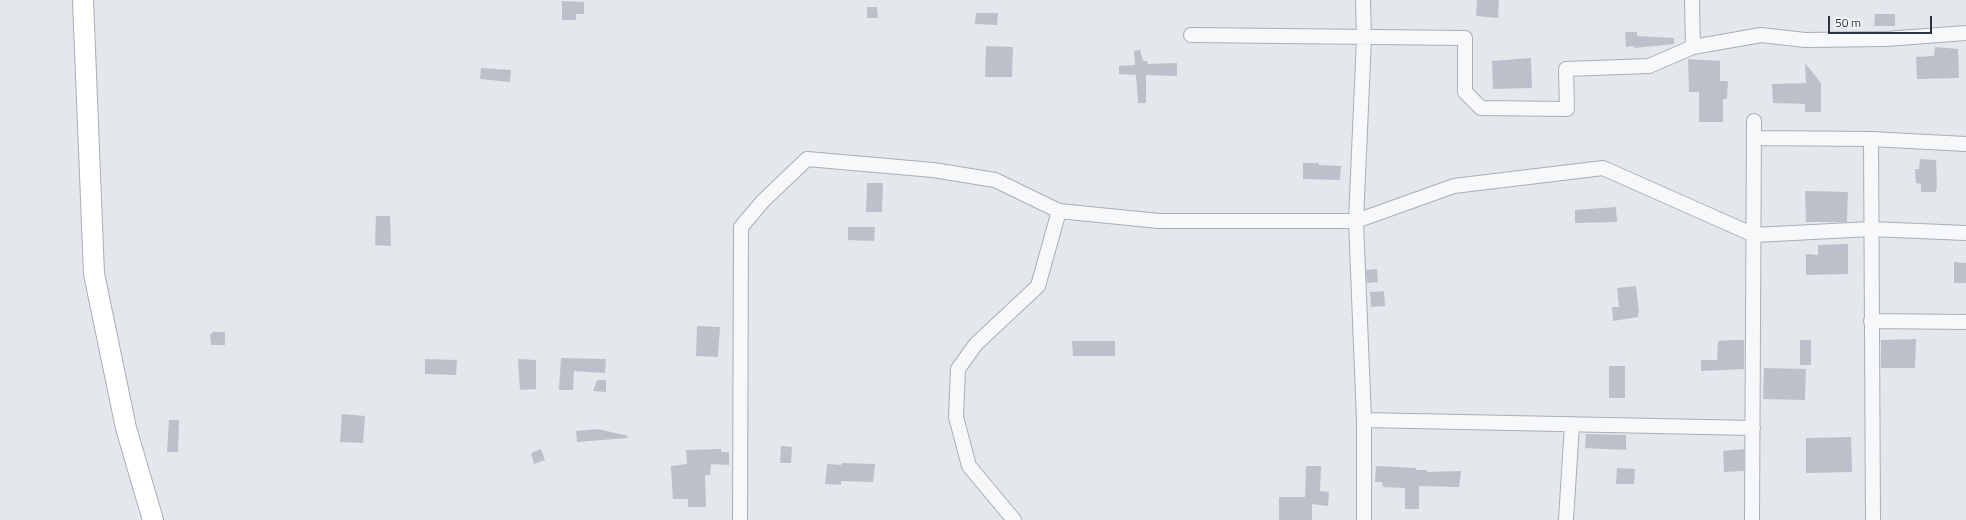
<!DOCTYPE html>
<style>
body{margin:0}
#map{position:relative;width:1966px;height:520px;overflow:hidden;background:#e4e7ec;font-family:"Titillium Web",sans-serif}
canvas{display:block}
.scale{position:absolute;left:1828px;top:16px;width:104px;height:18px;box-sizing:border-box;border:2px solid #2b3445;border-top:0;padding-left:5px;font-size:12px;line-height:14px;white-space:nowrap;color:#2b3445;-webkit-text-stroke:3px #f4f6f9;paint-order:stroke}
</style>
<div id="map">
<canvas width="1966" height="520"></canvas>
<div class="scale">50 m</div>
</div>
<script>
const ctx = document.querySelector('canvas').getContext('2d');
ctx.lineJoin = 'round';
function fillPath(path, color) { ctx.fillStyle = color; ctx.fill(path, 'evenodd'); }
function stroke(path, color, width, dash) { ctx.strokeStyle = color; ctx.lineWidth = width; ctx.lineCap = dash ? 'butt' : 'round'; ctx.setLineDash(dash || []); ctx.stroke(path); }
fillPath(new Path2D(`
 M 1477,0 L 1499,0 L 1498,18 L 1476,16 Z
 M 562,1 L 584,2 L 584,14 L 576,14 L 576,20 L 562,20 Z
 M 867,7 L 877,7 L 878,18 L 867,18 Z
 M 976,13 L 998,13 L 997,25 L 975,24 Z
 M 1875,14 L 1895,14 L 1895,26 L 1874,26 Z
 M 1625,32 L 1637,32 L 1637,36 L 1674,38 L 1674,44 L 1634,48 L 1634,46 L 1626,47 Z
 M 986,46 L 1013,47 L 1012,77 L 985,77 Z
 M 1935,47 L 1958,49 L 1959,78 L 1917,79 L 1916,57 L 1934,56 Z
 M 1140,50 L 1143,61 L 1147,61 L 1148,64 L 1177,63 L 1177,76 L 1146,75 L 1146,103 L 1138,103 L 1136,75 L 1119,74 L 1119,66 L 1135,65 L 1134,51 Z
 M 1531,58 L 1532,88 L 1493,89 L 1492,61 Z
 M 1688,59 L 1720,61 L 1720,81 L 1728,81 L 1727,99 L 1723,99 L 1723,122 L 1699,122 L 1699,92 L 1689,92 Z
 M 1805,63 L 1821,83 L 1821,112 L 1805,112 L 1805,104 L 1773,103 L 1772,84 L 1806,83 Z
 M 481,68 L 511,70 L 510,82 L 480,79 Z
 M 1920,159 L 1936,160 L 1937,189 L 1936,189 L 1936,192 L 1921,192 L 1921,184 L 1916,183 L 1915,169 L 1919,169 Z
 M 1303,163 L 1319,163 L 1319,165 L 1341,166 L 1340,180 L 1303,179 Z
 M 867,183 L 883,183 L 882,212 L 866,212 Z
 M 1805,191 L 1848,192 L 1847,222 L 1806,222 Z
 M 1616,207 L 1617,222 L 1575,223 L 1575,210 Z
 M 376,216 L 390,216 L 391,246 L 375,245 Z
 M 848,227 L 875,227 L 874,241 L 848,240 Z
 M 1848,244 L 1848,274 L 1806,275 L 1806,254 L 1818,255 L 1818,245 Z
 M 1954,262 L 1966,263 L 1966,283 L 1954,283 Z
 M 1377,269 L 1378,282 L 1367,283 L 1366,270 Z
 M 1636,286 L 1639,313 L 1638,313 L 1638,317 L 1613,321 L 1612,307 L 1619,307 L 1617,288 Z
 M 1384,291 L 1385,306 L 1371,307 L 1370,292 Z
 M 697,326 L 720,327 L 718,357 L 696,356 Z
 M 212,332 L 225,332 L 225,345 L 211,345 L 210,334 L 212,334 Z
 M 1916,339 L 1915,368 L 1881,368 L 1881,340 Z
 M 1734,340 L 1744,340 L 1744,369 L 1701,371 L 1701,360 L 1717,360 L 1718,341 Z
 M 1800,340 L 1811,340 L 1811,365 L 1800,365 Z
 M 1072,341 L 1115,341 L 1115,356 L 1073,356 Z
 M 561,358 L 606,359 L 605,373 L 574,371 L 573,390 L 559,390 Z
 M 425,359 L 457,360 L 456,375 L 425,374 Z
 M 518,359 L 536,360 L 536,389 L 520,390 Z
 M 1609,366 L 1625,366 L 1625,398 L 1609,398 Z
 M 1764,368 L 1806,369 L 1805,400 L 1763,399 Z
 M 597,380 L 606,380 L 606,392 L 593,391 Z
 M 342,414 L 365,416 L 363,443 L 340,442 Z
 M 169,420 L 179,420 L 178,452 L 167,452 Z
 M 598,429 L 628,436 L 627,438 L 577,442 L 576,431 Z
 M 1586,434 L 1626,435 L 1626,450 L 1585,448 Z
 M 1851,437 L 1852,472 L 1806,473 L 1806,438 Z
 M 781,446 L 792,447 L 791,463 L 780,463 Z
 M 541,449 L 545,460 L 534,464 L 531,453 Z
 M 721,449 L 721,452 L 729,452 L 729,465 L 711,464 L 710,475 L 705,475 L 706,507 L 688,507 L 688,499 L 673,499 L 671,466 L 687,464 L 686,450 Z
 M 1744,449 L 1744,471 L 1724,472 L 1723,451 Z
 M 842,463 L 875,464 L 873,482 L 841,481 L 841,485 L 825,484 L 827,464 L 841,465 Z
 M 1306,466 L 1321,466 L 1320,491 L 1329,492 L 1328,506 L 1312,504 L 1312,520 L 1279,520 L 1279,497 L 1305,497 Z
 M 1376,466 L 1416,468 L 1416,470 L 1427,470 L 1427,472 L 1461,471 L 1459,487 L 1419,486 L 1419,509 L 1405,509 L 1405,488 L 1383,487 L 1382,482 L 1375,482 Z
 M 1617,468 L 1635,469 L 1634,484 L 1616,484 Z`), '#bbc0ca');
const street = new Path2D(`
 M 1363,0 L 1364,38 L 1356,221 L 1364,420 L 1364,520
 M 1692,0 L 1693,47
 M 1191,35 L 1465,38 L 1465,92 L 1481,108 L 1567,109 L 1566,69 L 1649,66 L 1693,47 L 1761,35 L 1805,40 L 1886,39 L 1966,33
 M 1754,138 L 1871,139 L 1966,144
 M 1871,139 L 1873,520
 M 1871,321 L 1966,322
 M 1364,420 L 1753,428
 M 740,520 L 741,227 L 763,201 L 807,159 L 933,170 L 995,180 L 1059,211 L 1159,221 L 1356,221 L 1454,186 L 1603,168 L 1754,235 L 1871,229 L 1966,233
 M 1014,520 L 969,466 L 956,417 L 958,369 L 976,344 L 1038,286 L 1059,211
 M 1566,520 L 1572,424
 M 1752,520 L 1754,121`);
const secondary = new Path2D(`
 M 83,0 L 94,274 L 126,428 L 153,520`);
stroke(street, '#a9aeb7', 16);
stroke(secondary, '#a9aeb7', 22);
stroke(street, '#f7f8fa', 14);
stroke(secondary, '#fff', 20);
</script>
